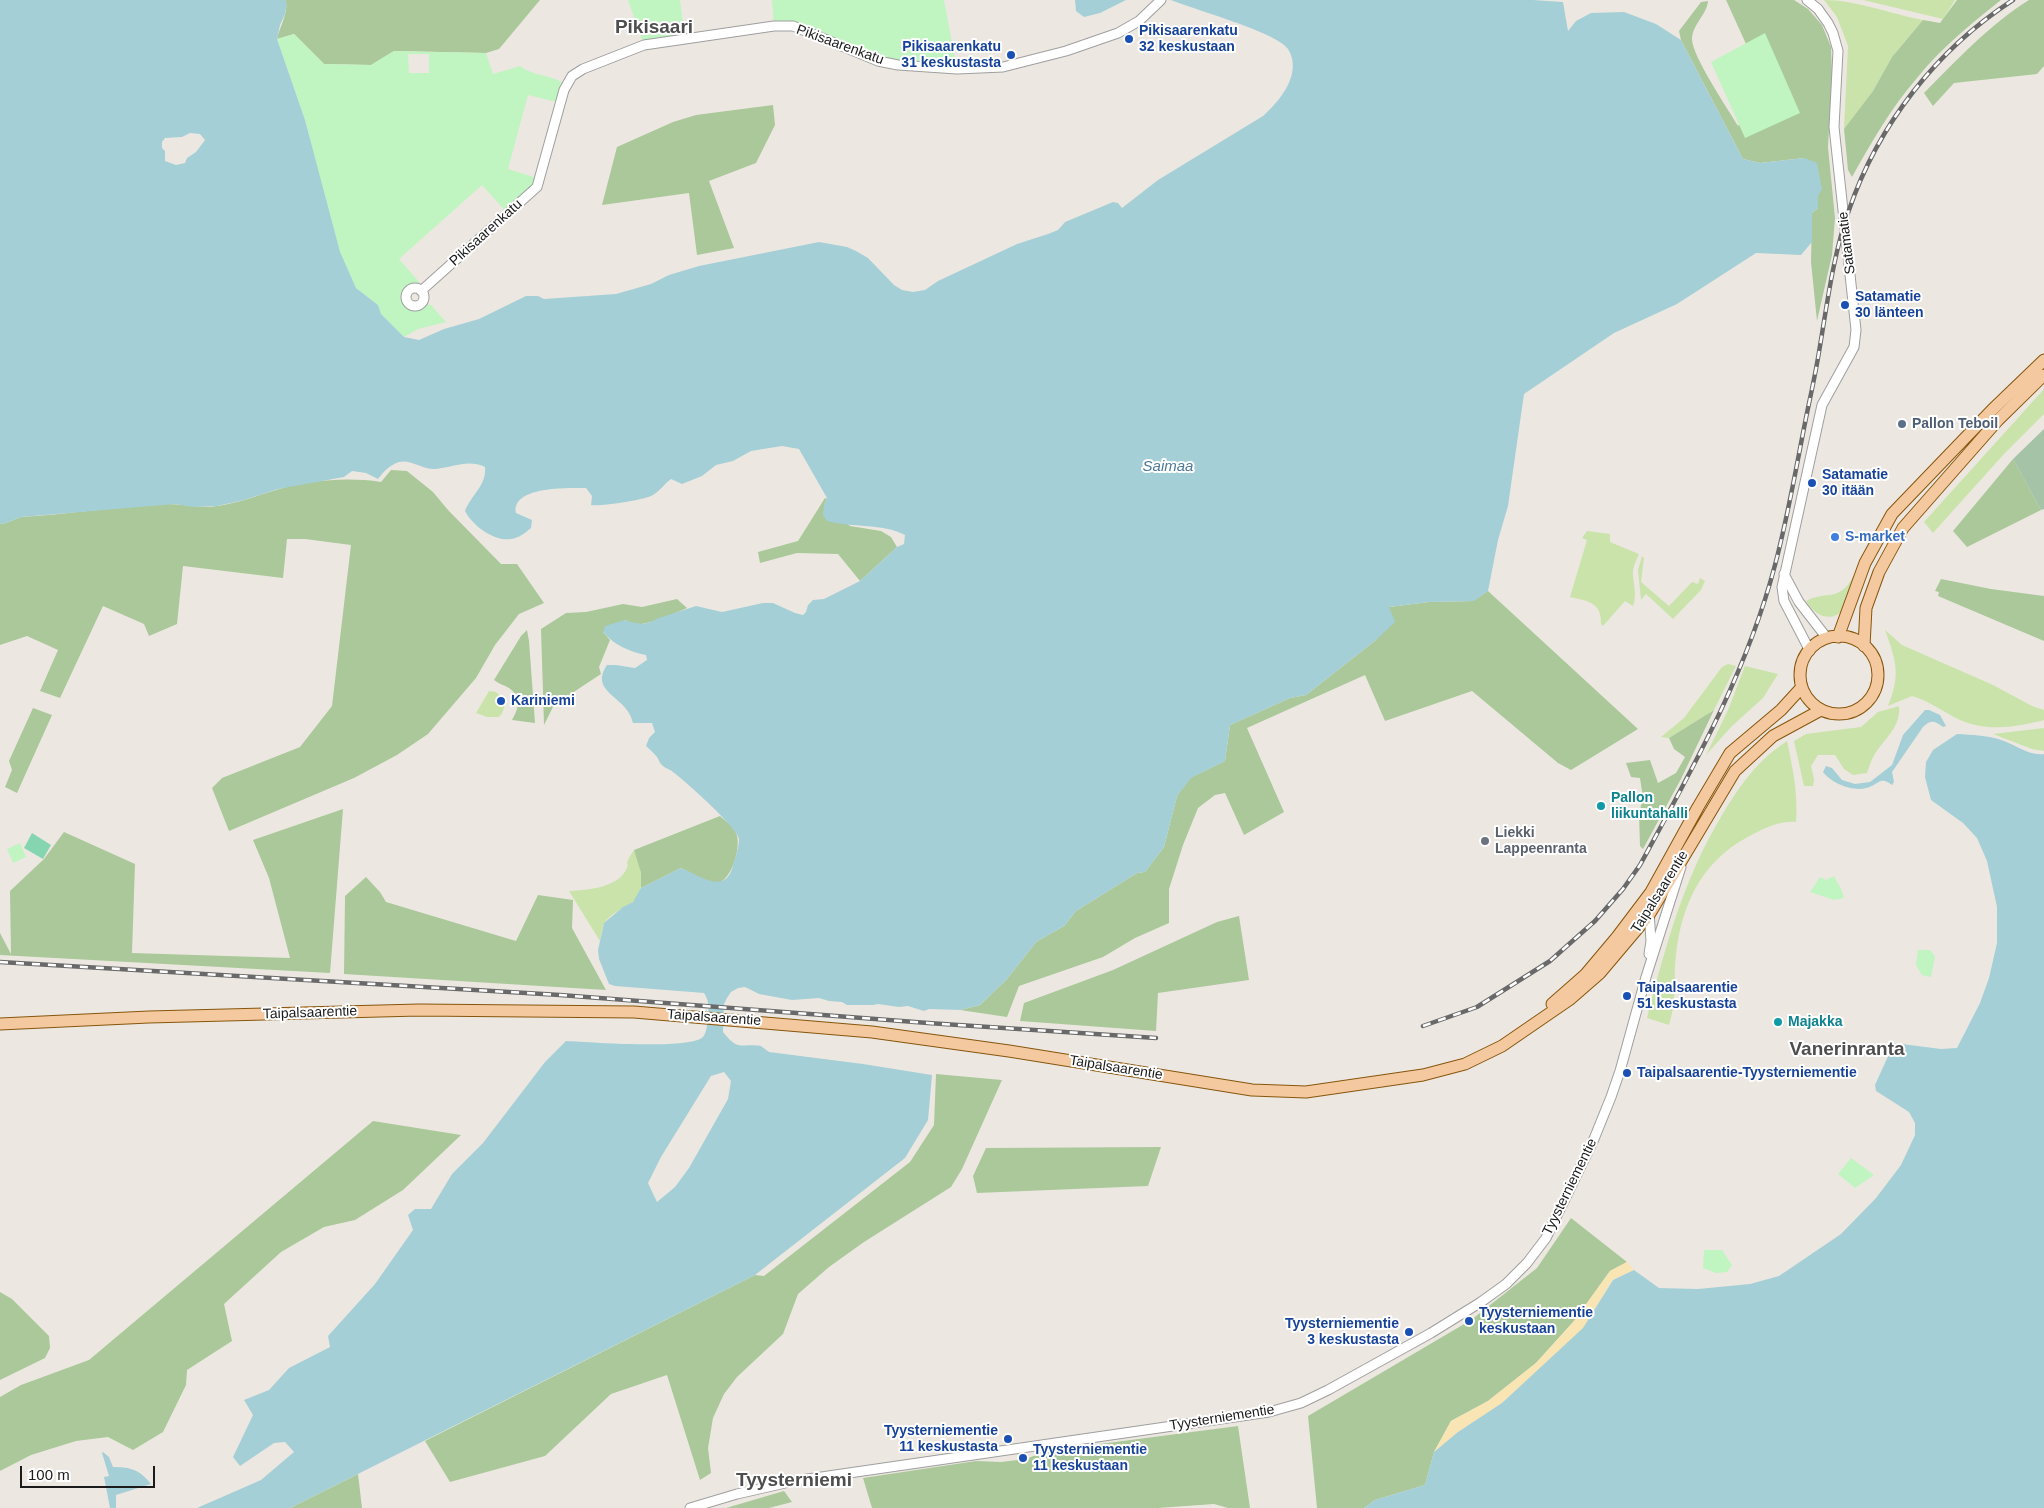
<!DOCTYPE html>
<meta charset="utf-8">
<style>
body{margin:0}
#map{position:relative;width:2044px;height:1508px;overflow:hidden;background:#ece8e1;font-family:Helvetica,sans-serif}
canvas{display:block}
.scale{position:absolute;left:20px;top:1466px;width:135px;height:22px;box-sizing:border-box;border:2px solid #1b1b1b;border-top:0;padding-left:6px;font-size:15px;line-height:18px;white-space:nowrap;color:#1b1b1b;-webkit-text-stroke:4px #fff;paint-order:stroke}
</style>
<div id="map">
<canvas width="2044" height="1508"></canvas>
<div class="scale">100 m</div>
</div>
<script>
const ctx = document.querySelector('canvas').getContext('2d');
ctx.lineJoin = 'round';
function fillPath(path, color) { ctx.fillStyle = color; ctx.fill(path, 'evenodd'); }
function stroke(path, color, width, dash) { ctx.strokeStyle = color; ctx.lineWidth = width; ctx.lineCap = dash ? 'butt' : 'round'; ctx.setLineDash(dash || []); ctx.stroke(path); }
function label(font, color, halo, rows, align = 'center') {
  ctx.font = font + ' Helvetica,sans-serif'; ctx.lineWidth = 4; ctx.setLineDash([]); ctx.textBaseline = 'middle'; ctx.strokeStyle = halo; ctx.fillStyle = color; for (const [text, x, y, turn = 0] of rows) {
    ctx.save(); ctx.translate(x, y); ctx.rotate((+turn || 0) * Math.PI / 180); ctx.textAlign = isNaN(turn) ? turn : align; if (halo) ctx.strokeText(text, 0, 0); ctx.fillText(text, 0, 0); ctx.restore();
  }
}
fillPath(new Path2D(`
 M 1824,0 C 1856,0 1891,14 1923,20 L 1892,57 L 1873,91 L 1844,129 L 1848,46 L 1837,17 Z
 M 1863,0 L 1955,0 L 1943,19 Z
 M 2044,389 L 2044,414 L 2004,454 L 1933,533 L 1924,522 Z
 M 1587,531 L 1610,534 L 1610,542 L 1639,554 C 1637,559 1634,564 1633,570 C 1632,582 1638,593 1633,606 L 1625,601 L 1603,626 L 1601,624 C 1602,602 1587,601 1570,597 L 1587,540 L 1582,538 Z
 M 1642,556 L 1644,558 L 1641,582 L 1669,606 L 1692,582 L 1698,584 L 1700,578 L 1705,581 L 1701,590 L 1673,619 L 1646,594 L 1641,600 L 1638,570 Z
 M 1856,574 C 1853,584 1851,596 1846,605 C 1835,625 1815,617 1806,601 C 1826,590 1840,603 1854,575 Z
 M 1885,630 L 1902,645 L 1993,685 L 2032,706 L 2044,710 L 2044,720 C 2017,727 1986,732 1960,720 C 1943,712 1930,701 1912,696 L 1888,706 C 1901,674 1896,661 1885,630 Z
 M 1728,664 L 1736,666 L 1714,710 L 1669,738 L 1661,737 L 1684,718 L 1722,667 Z
 M 1745,666 L 1778,674 L 1763,698 L 1731,727 L 1706,755 L 1728,710 Z
 M 489,691 L 496,692 C 505,699 507,709 499,717 L 487,717 L 476,713 Z
 M 1899,706 C 1901,724 1889,735 1879,748 C 1873,755 1870,764 1867,773 L 1853,775 L 1844,769 L 1835,755 L 1818,755 L 1811,766 L 1814,779 L 1813,786 L 1804,786 L 1794,741 L 1806,734 L 1861,727 L 1878,712 Z
 M 2044,728 L 2044,751 L 2032,749 L 1993,734 Z
 M 1787,741 C 1793,770 1798,792 1796,822 C 1779,820 1760,830 1746,838 C 1701,863 1682,904 1676,954 C 1673,979 1677,1001 1669,1025 L 1647,1018 C 1665,947 1684,878 1722,815 C 1740,785 1758,760 1787,741 Z
 M 634,850 C 640,865 649,893 630,904 C 622,908 610,915 605,922 C 602,927 601,936 600,941 L 569,891 C 588,890 618,888 627,868 C 629,863 626,866 628,860 C 629,857 632,853 634,850 Z`), '#cae3aa');
fillPath(new Path2D(`
 M 285,0 L 540,0 L 499,49 L 486,53 L 394,51 L 371,65 L 324,64 L 294,34 L 277,39 C 279,29 290,9 285,0 Z
 M 1726,0 L 1794,0 L 1808,9 L 1822,25 L 1831,47 L 1832,74 L 1828,147 L 1835,218 L 1832,255 L 1817,321 L 1811,262 L 1812,213 L 1818,208 L 1818,196 L 1804,158 L 1760,163 L 1743,159 L 1681,40 L 1679,31 L 1701,2 L 1708,1 C 1707,15 1693,23 1692,39 C 1692,56 1728,109 1738,126 L 1754,104 L 1757,68 Z
 M 1957,0 L 2001,0 C 1971,24 1941,48 1917,78 C 1891,108 1871,143 1852,177 L 1848,170 L 1844,129 L 1873,91 L 1892,57 L 1923,20 L 1940,23 Z
 M 2029,0 L 2044,0 L 2044,66 L 2037,74 L 1954,83 L 1933,106 L 1924,93 C 1957,60 1989,25 2029,0 Z
 M 773,105 L 775,125 L 756,163 L 709,181 L 734,248 L 697,255 L 689,193 L 602,205 L 617,147 L 673,122 L 696,115 Z
 M 2013,459 L 2041,510 L 1967,547 L 1953,531 Z
 M 391,470 L 407,471 L 433,492 L 448,510 L 501,564 L 517,564 L 544,603 L 519,614 L 495,645 L 476,678 L 428,734 L 397,755 L 354,778 L 229,831 L 212,788 L 222,778 L 300,747 L 332,706 L 351,545 L 305,539 L 287,539 L 283,578 L 183,566 L 177,624 L 149,636 L 144,624 L 103,606 L 60,698 L 40,691 L 58,650 L 27,636 L 0,645 L 0,524 L 6,523 L 21,517 C 69,514 116,507 165,504 C 182,503 199,509 217,506 C 238,503 256,496 276,490 C 308,480 348,477 381,482 Z
 M 825,498 L 827,499 L 824,505 L 850,526 L 881,531 L 891,537 L 897,547 L 860,581 L 838,554 L 797,553 L 760,563 L 758,552 L 798,541 Z
 M 1941,579 L 1991,589 L 2044,596 L 2044,641 L 1938,596 L 1939,592 L 1935,591 Z
 M 1488,591 L 1638,729 L 1571,770 L 1558,763 L 1472,691 L 1385,721 L 1365,675 L 1247,728 L 1284,812 L 1244,835 L 1225,793 L 1215,795 L 1198,808 L 1183,845 L 1169,889 L 1169,923 L 1135,938 L 1103,957 L 1019,986 L 1007,1017 L 960,1010 L 980,1005 L 1007,979 L 1036,942 L 1064,926 L 1076,911 L 1137,873 L 1145,872 L 1164,847 L 1177,796 L 1190,778 L 1225,761 L 1230,725 L 1290,698 L 1306,695 L 1376,640 L 1389,607 L 1429,602 L 1473,601 Z
 M 677,599 L 687,608 C 676,613 646,626 636,624 C 633,624 628,621 625,620 L 603,632 L 610,640 L 599,667 L 601,674 L 554,705 L 544,725 L 541,629 L 566,613 L 586,612 L 623,604 L 642,607 Z
 M 527,630 L 529,641 L 535,723 L 512,720 C 519,708 522,697 509,688 C 504,685 499,684 494,680 L 521,636 Z
 M 33,708 L 52,715 L 17,793 L 5,787 L 12,770 L 9,761 Z
 M 1714,710 L 1681,779 L 1643,849 L 1640,846 L 1639,814 L 1643,798 L 1640,778 L 1631,777 L 1626,763 L 1650,760 L 1658,783 L 1676,773 L 1685,757 L 1674,749 L 1669,738 Z
 M 343,809 L 330,973 L 0,955 L 0,933 L 11,954 L 10,891 L 44,859 L 64,832 L 135,864 L 132,953 L 290,958 L 269,878 L 253,840 Z
 M 720,816 C 725,821 734,826 736,833 C 742,845 732,881 717,883 C 708,884 690,872 681,868 L 641,888 L 641,873 L 634,850 Z
 M 366,877 L 380,892 L 386,902 L 516,941 L 538,895 L 573,900 L 572,928 L 606,990 L 344,974 L 345,896 Z
 M 1239,916 L 1249,980 L 1158,993 L 1156,1031 L 1020,1021 L 1024,1003 L 1113,970 L 1217,922 Z
 M 936,1074 L 1002,1080 L 962,1169 L 951,1187 L 864,1242 L 829,1267 L 798,1294 L 783,1334 L 737,1377 L 724,1394 L 713,1418 L 708,1448 L 711,1473 L 700,1480 L 667,1375 L 611,1394 L 545,1456 L 450,1482 L 425,1441 L 755,1275 L 764,1276 L 910,1162 L 934,1125 Z
 M 373,1121 L 461,1135 L 403,1190 L 355,1220 L 324,1227 L 281,1252 L 224,1304 L 232,1341 L 187,1370 L 186,1385 L 163,1432 L 133,1450 L 108,1437 L 76,1441 L 31,1455 L 0,1471 L 0,1397 L 21,1385 L 89,1360 Z
 M 1161,1147 L 1148,1186 L 977,1193 L 973,1176 L 986,1148 Z
 M 1571,1218 L 1627,1262 L 1610,1271 L 1574,1321 L 1536,1363 L 1488,1401 L 1451,1421 L 1434,1452 L 1425,1485 L 1375,1500 L 1364,1508 L 1317,1508 L 1308,1416 L 1471,1320 L 1537,1268 Z
 M 0,1292 L 12,1299 L 49,1336 L 50,1348 L 45,1358 L 0,1380 Z
 M 1238,1426 L 1250,1508 L 1228,1508 L 1214,1504 L 1158,1508 L 872,1508 L 863,1478 L 976,1461 L 1001,1462 L 1026,1459 L 1046,1451 Z
 M 358,1474 L 362,1508 L 290,1508 Z
 M 784,1491 L 792,1502 L 769,1508 L 726,1508 Z`), '#aac899');
fillPath(new Path2D(`
 M 1627,1262 L 1634,1270 L 1612,1280 L 1584,1328 L 1502,1403 L 1458,1432 L 1434,1452 L 1451,1421 L 1488,1401 L 1536,1363 L 1574,1321 L 1610,1271 Z`), '#f8e5b3');
fillPath(new Path2D(`
 M 2044,429 L 2044,509 L 2041,510 L 2013,459 Z`), '#a4c3a7');
fillPath(new Path2D(`
 M 628,0 L 680,0 L 685,38 L 644,45 Z
 M 772,0 L 944,0 L 957,69 L 898,65 L 793,26 L 774,26 Z
 M 1765,33 L 1800,113 L 1745,138 L 1711,62 Z
 M 294,34 L 324,64 L 371,65 L 394,51 L 486,53 L 493,74 L 520,66 C 534,77 552,74 566,85 L 561,103 L 528,95 L 508,169 L 540,179 L 508,214 L 482,185 L 399,259 L 420,283 L 407,293 L 406,302 L 414,307 L 422,303 L 431,305 L 446,322 L 418,329 L 404,337 L 381,314 L 378,305 L 356,288 L 339,252 L 305,120 L 277,39 ZM 408,54 L 429,54 L 429,73 L 409,73 Z
 M 20,843 L 26,857 L 13,863 L 7,849 Z
 M 1834,876 L 1842,891 L 1844,898 L 1834,900 L 1810,892 L 1820,877 L 1826,880 Z
 M 1918,950 L 1930,950 L 1935,957 L 1931,977 L 1922,975 L 1916,965 Z
 M 1851,1158 L 1874,1175 L 1855,1188 L 1838,1174 Z
 M 1704,1250 L 1722,1250 L 1732,1265 L 1727,1272 L 1716,1273 L 1703,1268 Z`), '#c0f4c1');
fillPath(new Path2D(`
 M 32,833 L 51,845 L 43,859 L 24,848 Z`), '#85d5b1');
fillPath(new Path2D(`
 M 0,0 L 285,0 L 287,3 L 285,14 L 280,25 L 277,39 L 305,120 L 340,252 L 356,288 L 378,305 L 381,314 L 404,337 L 419,340 L 444,329 L 479,319 L 526,296 L 538,296 L 544,299 L 616,294 L 651,284 L 669,275 L 699,266 L 819,242 L 847,247 L 856,251 L 868,258 L 894,285 L 902,290 L 913,292 L 925,290 L 938,281 L 1017,244 L 1048,234 L 1058,230 L 1065,222 L 1113,202 L 1118,203 L 1122,208 L 1158,180 L 1263,116 C 1280,101 1303,73 1288,49 C 1278,33 1193,9 1171,0 L 1533,0 L 1563,2 L 1568,31 L 1576,21 L 1591,13 L 1624,12 L 1656,24 L 1681,40 L 1743,159 L 1760,163 L 1804,158 L 1817,163 L 1822,189 L 1818,196 L 1818,208 L 1812,213 L 1812,242 L 1801,255 L 1756,253 L 1677,304 L 1614,333 L 1524,394 L 1508,506 L 1498,540 L 1488,591 L 1474,601 L 1429,602 L 1389,607 L 1395,622 L 1376,640 L 1306,695 L 1290,698 L 1230,725 L 1225,761 L 1191,778 L 1177,796 L 1164,847 L 1145,872 L 1137,873 L 1076,911 L 1064,926 L 1036,942 L 1007,979 L 980,1005 L 960,1010 L 929,1009 L 924,1011 L 908,1006 L 899,1007 L 878,1004 L 873,1005 L 847,1005 L 842,1002 L 829,1001 L 819,998 L 792,1000 L 759,994 L 745,987 L 738,988 L 731,992 L 727,998 L 724,1004 L 723,1032 C 739,1052 740,1043 761,1046 L 769,1052 L 863,1064 L 932,1075 L 928,1120 L 905,1158 L 755,1275 L 290,1508 L 197,1508 L 261,1480 L 294,1452 L 285,1442 L 274,1443 L 240,1466 L 233,1457 L 253,1415 L 244,1400 L 269,1390 L 289,1368 L 330,1347 L 328,1336 L 375,1284 L 413,1230 L 408,1215 L 415,1209 L 431,1209 L 452,1174 L 483,1143 L 545,1062 L 566,1041 C 589,1042 690,1050 703,1037 C 707,1032 707,1024 708,1018 C 709,1009 709,1000 704,993 L 615,986 L 609,984 L 599,959 L 598,950 L 604,923 L 623,907 L 633,902 L 641,888 L 681,868 C 697,874 723,895 732,869 C 734,861 739,849 739,839 C 738,828 685,781 673,772 C 670,769 666,769 663,766 C 660,764 659,760 657,757 C 654,753 650,750 646,746 L 649,738 L 655,732 L 652,723 L 633,723 C 628,696 588,693 607,665 L 616,665 L 635,668 L 647,660 L 646,655 C 630,652 614,645 603,632 L 605,626 L 625,620 C 636,624 646,626 656,619 L 696,606 L 722,612 L 763,603 L 773,603 L 795,613 L 803,615 L 806,612 L 808,605 L 813,600 L 824,599 L 860,581 L 897,547 L 904,544 L 905,535 C 882,523 852,528 827,521 L 823,515 L 824,505 L 827,498 L 799,449 L 782,446 L 751,451 L 733,461 L 716,465 L 702,476 L 682,484 L 671,479 C 664,484 660,491 653,495 C 646,500 598,507 591,505 L 592,496 L 586,488 C 569,488 511,486 516,513 L 532,520 L 531,528 C 525,533 519,538 511,539 C 494,542 472,525 465,511 C 471,495 487,485 485,467 C 468,459 454,467 436,469 C 423,470 411,459 399,462 C 390,465 383,472 378,479 L 366,473 L 352,471 L 344,477 L 278,489 L 244,500 L 217,506 L 193,507 L 175,504 L 21,517 L 6,523 L 0,524 ZM 190,133 L 200,134 L 205,140 L 196,152 L 187,158 L 185,163 L 176,165 L 165,161 L 165,151 L 162,148 L 162,142 L 165,138 L 182,137 ZM 724,1072 L 731,1081 L 728,1099 L 689,1168 L 675,1187 L 657,1202 L 648,1183 L 661,1157 L 711,1076 Z
 M 1075,0 L 1126,0 L 1100,13 L 1084,17 L 1076,11 Z
 M 1925,710 L 1929,710 L 1940,715 L 1946,726 L 1943,727 C 1935,721 1931,719 1923,727 L 1892,772 L 1894,782 L 1892,785 C 1888,782 1885,780 1881,781 C 1876,783 1872,787 1866,788 C 1853,792 1831,783 1823,772 L 1826,766 L 1832,768 L 1842,780 L 1855,784 L 1870,782 L 1892,765 L 1903,735 Z
 M 1957,734 C 1972,735 1989,735 2004,741 C 2018,746 2029,756 2044,754 L 2044,1508 L 1364,1508 L 1375,1500 L 1425,1485 L 1434,1452 L 1458,1432 L 1502,1403 L 1583,1328 L 1613,1280 L 1634,1270 L 1659,1288 L 1698,1289 L 1750,1284 L 1779,1276 L 1841,1234 L 1876,1198 L 1901,1165 L 1915,1135 L 1915,1123 L 1909,1112 L 1876,1091 L 1875,1085 L 1894,1043 L 1941,1049 L 1957,1048 L 1980,1003 L 1989,978 L 1997,943 L 1997,907 L 1987,861 L 1977,838 L 1963,823 L 1931,800 L 1925,777 L 1926,762 L 1933,750 Z
 M 103,1452 L 109,1457 L 113,1467 C 131,1467 140,1470 151,1484 L 116,1495 L 116,1508 L 110,1508 L 104,1477 L 109,1476 L 102,1453 Z`), '#a5cfd6');
const minor = new Path2D(`
 M 1807,0 L 1818,9 L 1828,23 L 1833,33 L 1838,51 L 1834,127 L 1856,330 L 1854,347 L 1822,405 L 1782,587 L 1784,601 L 1810,651
 M406 297a9 9 0 1 1 18 0a9 9 0 1 1-18 0Z
 M 421,291 L 537,187 L 564,90 L 572,76 L 583,69 L 644,45 L 774,26 L 793,26 L 878,61 L 898,65 L 957,69 L 1003,67 L 1066,51 L 1118,33 L 1139,21 L 1161,0
 M 1784,574 L 1799,602 L 1827,638
 M 1649,954 L 1651,941 L 1649,912
 M 690,1508 L 737,1494 L 794,1481 L 1269,1412 L 1301,1403 L 1328,1390 L 1431,1333 L 1481,1302 L 1506,1284 L 1527,1263 L 1546,1238 L 1594,1139 L 1611,1097 L 1620,1071 L 1646,977 L 1681,867`);
const major = new Path2D(`
 M1800 675a39 39 0 1 1 78 0a39 39 0 1 1-78 0Z
 M 1838,637 L 1865,563 L 1892,514 L 1992,410 L 2044,360
 M 1864,646 L 1866,608 L 1879,572 L 1903,528 L 1998,420 L 2044,375
 M 1552,1004 L 1585,975 L 1617,937 L 1651,892 L 1698,807 L 1730,753 L 1781,710 L 1802,687
 M 0,1024 L 149,1017 L 419,1010 L 634,1012 L 872,1032 L 1009,1051 L 1252,1090 L 1306,1092 L 1423,1075 L 1465,1064 L 1502,1046 L 1569,1000 L 1600,973 L 1649,915 L 1735,771 L 1773,736 L 1821,710`);
stroke(minor, '#9f9f9f', 11);
stroke(major, '#87550c', 13);
stroke(minor, '#fff', 9);
stroke(major, '#f4c99f', 11);
const rail = new Path2D(`
 M 0,962 L 560,995 L 928,1023 L 1156,1038
 M 1423,1026 L 1477,1007 L 1550,961 L 1595,921 L 1623,889 L 1640,865 C 1693,768 1747,672 1775,565 C 1787,520 1795,474 1804,428 C 1809,402 1815,377 1819,352 C 1827,305 1833,255 1849,210 C 1878,125 1937,49 2013,0`);
stroke(rail, '#696969', 4.5);
stroke(rail, '#fff', 2.5, [8]);
for (const [x, y, r, color] of [
 [1129,39,5,"#1a4fb4"],
 [1011,55,5,"#1a4fb4"],
 [1845,305,5,"#1a4fb4"],
 [1902,424,5,"#5c6f8a"],
 [1812,483,5,"#1a4fb4"],
 [1835,537,5,"#3f7fe0"],
 [501,701,5,"#1a4fb4"],
 [1601,806,5,"#0f9aa8"],
 [1485,841,5,"#6b7280"],
 [1627,996,5,"#1a4fb4"],
 [1778,1022,5,"#0f9aa8"],
 [1627,1073,5,"#1a4fb4"],
 [1469,1321,5,"#1a4fb4"],
 [1409,1332,5,"#1a4fb4"],
 [1008,1439,5,"#1a4fb4"],
 [1023,1458,5,"#1a4fb4"]
]) { const dot = new Path2D(); dot.arc(x, y, r, 0, 2 * Math.PI); ctx.fillStyle = color; ctx.fill(dot); stroke(dot, '#fff', 2); }
label('bold 14px', '#164399', '#fff', [
 ["Pikisaarenkatu",1139,31],
 ["32 keskustaan",1139,47],
 ["Pikisaarenkatu",1001,47,"right"],
 ["31 keskustasta",1001,63,"right"],
 ["Satamatie",1855,297],
 ["30 länteen",1855,313],
 ["Satamatie",1822,475],
 ["30 itään",1822,491],
 ["Kariniemi",511,701],
 ["Taipalsaarentie",1637,988],
 ["51 keskustasta",1637,1004],
 ["Taipalsaarentie-Tyysterniementie",1637,1073],
 ["Tyysterniementie",1479,1313],
 ["keskustaan",1479,1329],
 ["Tyysterniementie",1399,1324,"right"],
 ["3 keskustasta",1399,1340,"right"],
 ["Tyysterniementie",998,1431,"right"],
 ["11 keskustasta",998,1447,"right"],
 ["Tyysterniementie",1033,1450],
 ["11 keskustaan",1033,1466]
], 'left');
label('14px', '#1b1b1b', '#fff', [
 ["Pikisaarenkatu",840,45,20],
 ["Pikisaarenkatu",486,233,-42],
 ["Satamatie",1847,243,-97],
 ["Taipalsaarentie",1660,892,-58],
 ["Taipalsaarentie",310,1013,-2],
 ["Taipalsaarentie",714,1018,4],
 ["Taipalsaarentie",1116,1068,9],
 ["Tyysterniementie",1570,1187,-64],
 ["Tyysterniementie",1222,1418,-9]
]);
label('bold 14px', '#4e5e75', '#fff', [
 ["Pallon Teboil",1912,424]
], 'left');
label('bold 14px', '#366cbe', '#fff', [
 ["S-market",1845,537]
], 'left');
label('bold 14px', '#0d838f', '#fff', [
 ["Pallon",1611,798],
 ["liikuntahalli",1611,814],
 ["Majakka",1788,1022]
], 'left');
label('bold 14px', '#5b616d', '#fff', [
 ["Liekki",1495,833],
 ["Lappeenranta",1495,849]
], 'left');
label('italic 15px', '#4d7a9b', '#fff', [
 ["Saimaa",1168,467]
]);
label('bold 19px', '#4e4e4e', '#fff', [
 ["Pikisaari",654,28],
 ["Vanerinranta",1847,1050],
 ["Tyysterniemi",794,1481]
]);
</script>
